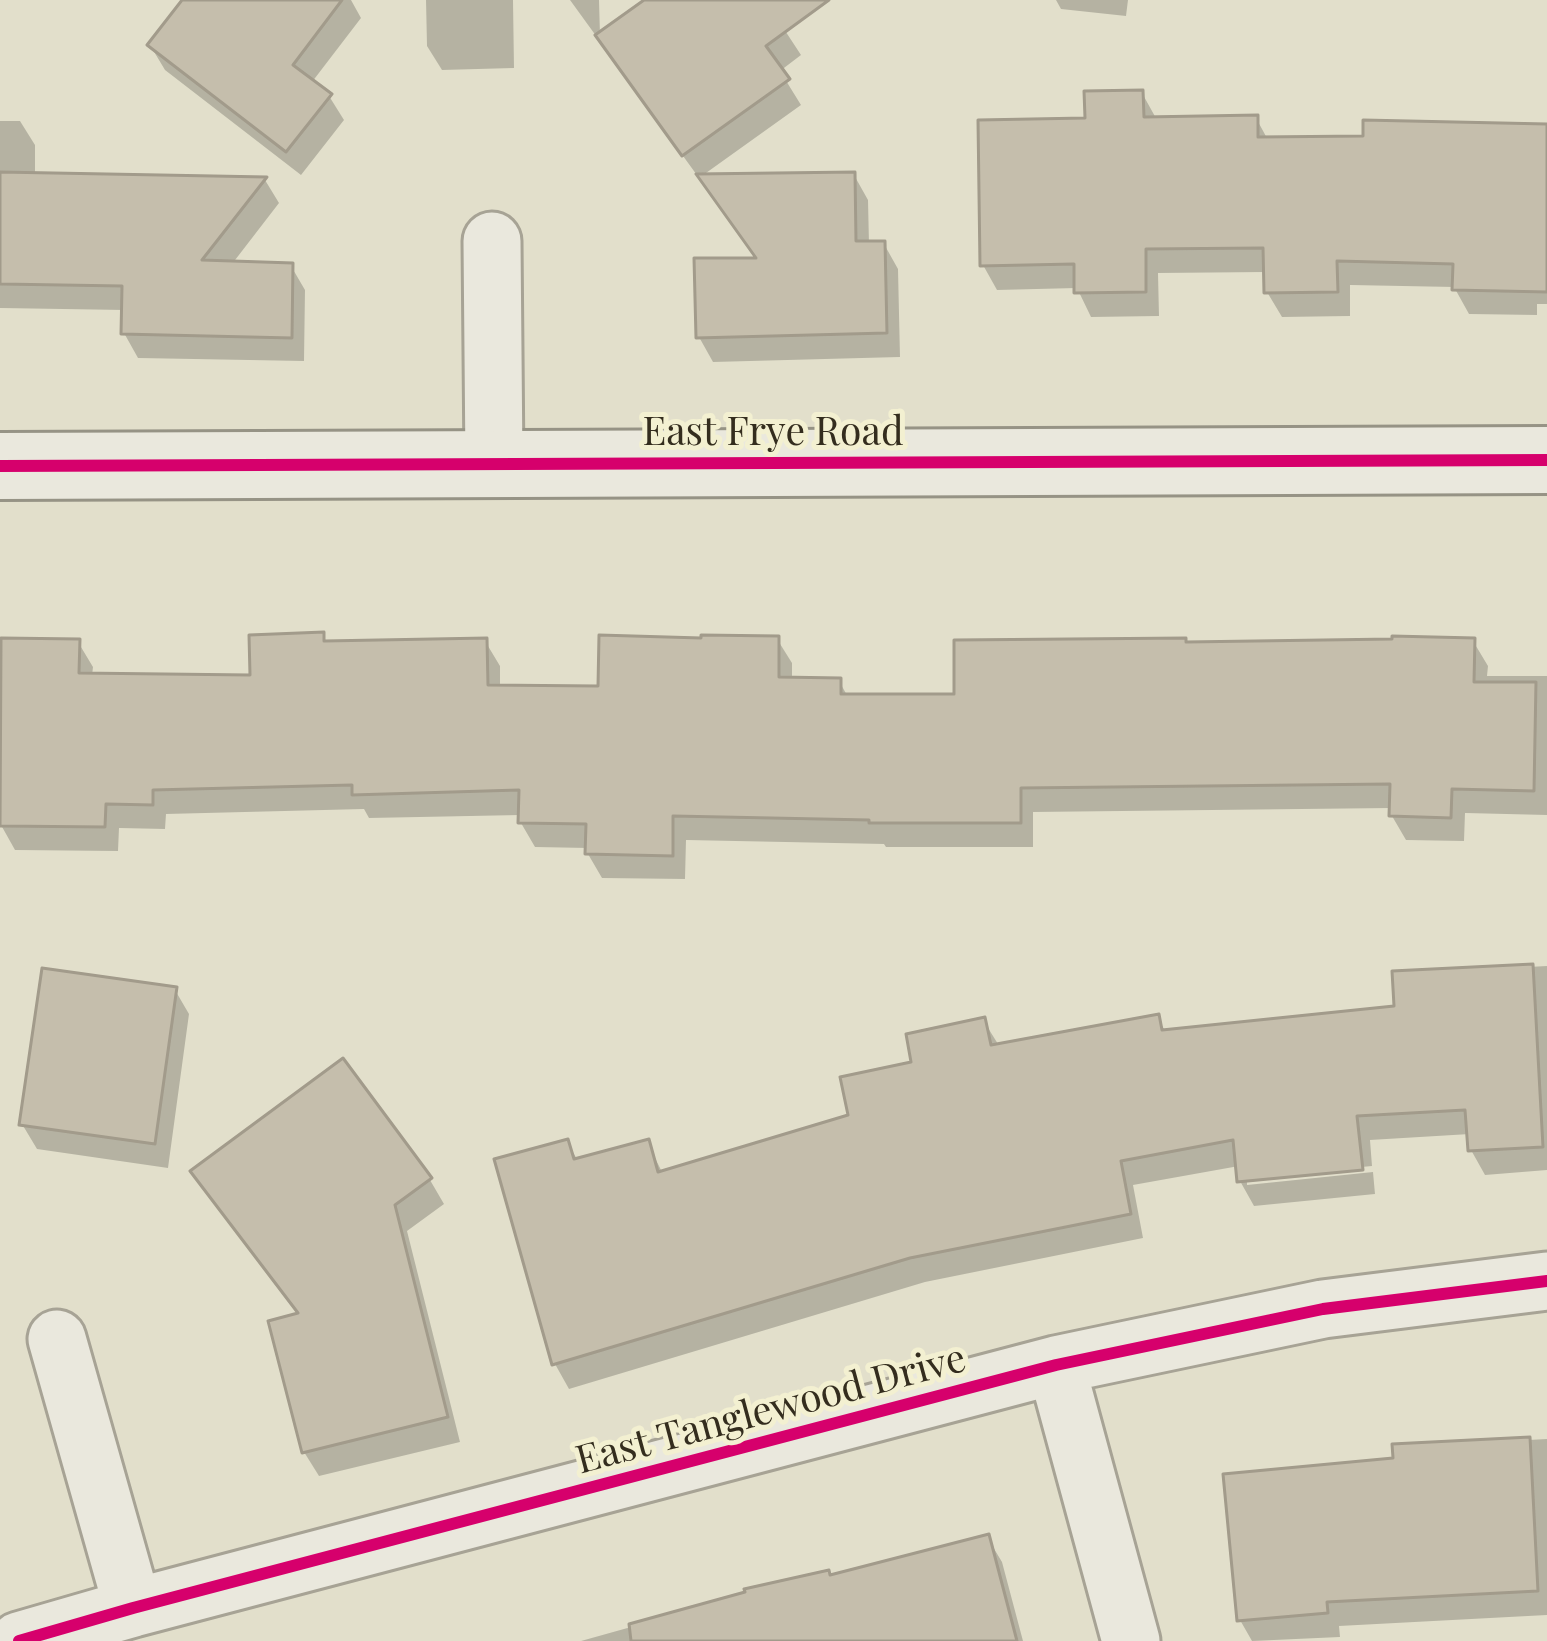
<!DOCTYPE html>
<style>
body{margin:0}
canvas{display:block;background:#e2dfcb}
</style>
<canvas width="1547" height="1641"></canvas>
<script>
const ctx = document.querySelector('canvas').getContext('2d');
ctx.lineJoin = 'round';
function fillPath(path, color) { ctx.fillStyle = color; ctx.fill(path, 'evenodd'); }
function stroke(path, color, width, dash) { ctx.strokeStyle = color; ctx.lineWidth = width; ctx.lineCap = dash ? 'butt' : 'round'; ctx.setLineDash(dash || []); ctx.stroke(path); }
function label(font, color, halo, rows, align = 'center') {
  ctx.font = font + ' "Playfair Display",serif'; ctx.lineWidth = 10; ctx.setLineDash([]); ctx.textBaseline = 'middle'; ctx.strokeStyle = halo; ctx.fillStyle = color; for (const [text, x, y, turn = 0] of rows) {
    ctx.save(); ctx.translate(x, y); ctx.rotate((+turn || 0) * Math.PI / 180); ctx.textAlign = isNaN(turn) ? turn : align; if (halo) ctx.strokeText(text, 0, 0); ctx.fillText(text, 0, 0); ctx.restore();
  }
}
fillPath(new Path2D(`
 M 185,0 L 351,0 L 361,18 L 312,82 L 329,96 L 344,120 L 301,175 L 165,70 L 150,45 Z
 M 426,0 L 513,0 L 514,68 L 442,70 L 427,46 Z
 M 570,0 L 599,0 L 600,35 L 649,0 L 765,0 L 801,55 L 780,71 L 801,105 L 699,178 Z
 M 1056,0 L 1128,0 L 1126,16 L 1061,9 Z
 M 1142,93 L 1157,120 L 1256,118 L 1268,140 L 1366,139 L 1547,127 L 1547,304 L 1537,304 L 1537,315 L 1469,314 L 1454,287 L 1350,285 L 1350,316 L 1282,317 L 1267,292 L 1267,272 L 1158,273 L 1159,316 L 1091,317 L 1077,288 L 997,290 L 983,265 L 1088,121 Z
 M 0,121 L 20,121 L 35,145 L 35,176 L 265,180 L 279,203 L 232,264 L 291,266 L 305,290 L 304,361 L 138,358 L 124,333 L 124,310 L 0,308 Z
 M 854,175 L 868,200 L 869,244 L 884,244 L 898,269 L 900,357 L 713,362 L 699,337 L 758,261 L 701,177 Z
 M 322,635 L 327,644 L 485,641 L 500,666 L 500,688 L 601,689 L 777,639 L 792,663 L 792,680 L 839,681 L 848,697 L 957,697 L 1187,645 L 1473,641 L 1488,666 L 1487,676 L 1547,676 L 1547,815 L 1465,813 L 1464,841 L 1406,840 L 1392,816 L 1392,808 L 1033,812 L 1033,847 L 886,847 L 884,844 L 686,840 L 685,879 L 602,878 L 588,854 L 588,848 L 535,847 L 521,823 L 521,815 L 369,818 L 364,809 L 166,814 L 165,829 L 119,828 L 118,851 L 15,850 L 1,825 L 0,648 L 78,642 L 93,667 L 92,676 L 253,678 Z
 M 1547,966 L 1547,1170 L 1485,1175 L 1471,1150 L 1470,1134 L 1370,1140 L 1372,1166 L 1247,1178 L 1247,1185 L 1373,1172 L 1375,1194 L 1254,1206 L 1240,1181 L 1239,1166 L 1133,1185 L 1143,1238 L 925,1282 L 569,1389 L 555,1364 L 498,1162 L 567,1142 L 578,1161 L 647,1142 L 663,1174 L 852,1118 L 915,1064 L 983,1020 L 998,1044 L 1157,1018 L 1166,1032 L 1397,1009 L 1395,974 Z
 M 175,990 L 189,1014 L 168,1168 L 37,1149 L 22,1124 Z
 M 194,1172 L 430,1180 L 444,1204 L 407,1231 L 460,1442 L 319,1476 L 304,1452 L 299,1316 L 208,1196 Z
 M 1547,1439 L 1547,1615 L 1339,1626 L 1340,1637 L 1252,1641 L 1240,1620 L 1396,1461 L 1395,1447 Z
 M 987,1537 L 1002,1562 L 1023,1641 L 581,1641 L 749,1594 L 831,1579 Z`), '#0003');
const building = new Path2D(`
 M 182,0 L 342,0 L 293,65 L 332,94 L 286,152 L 147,45 Z
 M 644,0 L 829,0 L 766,46 L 790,79 L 682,156 L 595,35 Z
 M 1143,90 L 1144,117 L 1258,115 L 1258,137 L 1363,136 L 1363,120 L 1547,124 L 1547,292 L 1452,290 L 1453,264 L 1337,261 L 1338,292 L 1264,293 L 1263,248 L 1146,249 L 1146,292 L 1074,293 L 1074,264 L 980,266 L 978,120 L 1085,118 L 1084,91 Z
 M 0,172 L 267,177 L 202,260 L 293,263 L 292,338 L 121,334 L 122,286 L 0,284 Z
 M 855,172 L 856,241 L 885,241 L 887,333 L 696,338 L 694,258 L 756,258 L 696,174 Z
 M 324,632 L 324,641 L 487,638 L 488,685 L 598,686 L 599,635 L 701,638 L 701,635 L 779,636 L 779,677 L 841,678 L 841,694 L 954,694 L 954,640 L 1186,638 L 1186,642 L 1392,639 L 1392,636 L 1475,638 L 1474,682 L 1536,682 L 1534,791 L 1452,789 L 1451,818 L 1389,816 L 1390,784 L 1021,788 L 1021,823 L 869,823 L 869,820 L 673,816 L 673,856 L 585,854 L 586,824 L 518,823 L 519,790 L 352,795 L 352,785 L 153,790 L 153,805 L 106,804 L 105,827 L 0,826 L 1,638 L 80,639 L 79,673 L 250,675 L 249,635 Z
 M 1533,964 L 1543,1147 L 1468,1151 L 1465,1110 L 1357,1116 L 1363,1170 L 1237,1182 L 1233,1140 L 1121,1161 L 1131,1214 L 910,1258 L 552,1365 L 494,1159 L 568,1139 L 574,1159 L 649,1139 L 658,1172 L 848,1115 L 840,1077 L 911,1062 L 906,1034 L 985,1017 L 991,1045 L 1159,1014 L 1162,1030 L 1394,1006 L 1392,971 Z
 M 42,968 L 177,987 L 155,1144 L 19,1125 Z
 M 343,1058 L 432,1178 L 395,1205 L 448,1417 L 302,1453 L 268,1321 L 298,1313 L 190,1171 Z
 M 1530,1437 L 1538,1591 L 1327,1602 L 1328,1613 L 1237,1621 L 1223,1474 L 1393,1458 L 1392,1444 Z
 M 989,1534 L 1017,1641 L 631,1641 L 629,1624 L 745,1592 L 744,1589 L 829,1570 L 830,1575 Z`);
fillPath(building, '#c5beac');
stroke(building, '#a29b8b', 3);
const street = new Path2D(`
 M 492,241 L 494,464
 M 57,1339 L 133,1608
 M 1056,1365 L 1131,1641
 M 19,1641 L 133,1608 L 1056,1365 L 1323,1309 L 1547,1281`);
const secondary = new Path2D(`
 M 0,466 L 1547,460`);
stroke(street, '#a7a395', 63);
stroke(secondary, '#969385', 72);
stroke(street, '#eae8dd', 57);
stroke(secondary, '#eae8dd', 66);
stroke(new Path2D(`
 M 0,466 L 1547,460
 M 19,1641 L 133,1608 L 1056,1365 L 1323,1309 L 1547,1281`), '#d6006c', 12);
label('39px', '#342d1e', '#f3f0d1', [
 ["East Frye Road",773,433],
 ["East Tanglewood Drive",771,1410,-15]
]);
</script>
